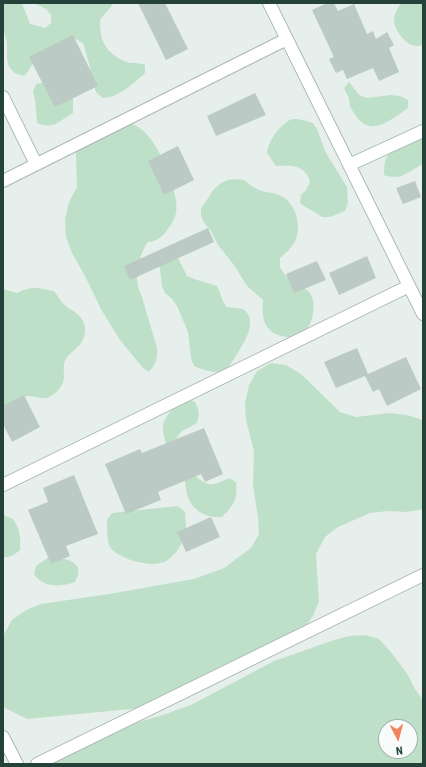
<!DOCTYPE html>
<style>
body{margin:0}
#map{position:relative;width:426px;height:767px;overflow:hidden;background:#e6efeb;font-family:"Roboto Condensed",sans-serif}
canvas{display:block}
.frame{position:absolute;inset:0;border:4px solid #24423a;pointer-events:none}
.north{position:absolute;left:378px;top:719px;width:40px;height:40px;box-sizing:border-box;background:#f7fbf9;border:1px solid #a3b1ad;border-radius:50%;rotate:174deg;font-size:11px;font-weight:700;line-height:16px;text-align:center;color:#24423a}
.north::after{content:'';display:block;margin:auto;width:14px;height:18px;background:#f4845f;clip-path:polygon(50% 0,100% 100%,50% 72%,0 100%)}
</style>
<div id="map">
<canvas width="426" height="767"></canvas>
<div class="frame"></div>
<div class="north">N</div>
</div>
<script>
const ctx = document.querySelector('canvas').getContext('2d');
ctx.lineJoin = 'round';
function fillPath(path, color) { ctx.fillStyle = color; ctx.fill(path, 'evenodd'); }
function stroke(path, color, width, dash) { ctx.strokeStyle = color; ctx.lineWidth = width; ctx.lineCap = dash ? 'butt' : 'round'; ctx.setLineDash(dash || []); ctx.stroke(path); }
fillPath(new Path2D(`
 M 3,3 L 22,3 L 30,24 L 45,28 L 51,23 L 51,15 L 46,9 L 34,3 L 114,3 L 100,20 C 100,38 103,48 118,58 C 122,60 126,62 130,63 C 136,63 140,63 145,65 L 145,73 C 134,83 118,98 103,98 L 96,92 L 93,83 L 90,67 L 83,43 L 76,39 L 67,41 L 37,56 L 29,70 L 24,76 L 15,73 L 9,67 L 7,59 L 7,43 L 3,28 Z
 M 401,3 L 423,3 L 423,45 C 421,45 419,46 417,46 C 406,46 395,31 394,21 C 394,14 398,8 401,3 Z
 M 44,82 L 73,98 L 73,113 C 59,121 54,130 37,123 L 35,100 L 33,92 L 36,84 Z
 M 349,82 L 359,95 L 366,98 L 391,95 L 400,96 L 408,100 L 408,108 C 387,123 367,140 351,108 C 349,106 350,103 349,99 C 348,96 346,92 344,88 Z
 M 298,119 L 313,123 L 317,129 L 326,153 L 347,187 L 348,203 L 345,211 L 330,217 L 322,217 C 315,211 307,209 300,203 L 301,195 L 306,190 L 310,182 C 306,165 292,165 276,166 L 267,153 C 268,141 278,128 288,121 C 291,119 294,119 298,119 Z
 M 116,120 C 149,122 161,153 170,180 C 174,191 178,201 176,213 C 175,218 171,225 168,229 C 162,237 158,241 148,242 C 138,256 133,279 141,294 L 157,348 C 158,358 156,364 149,372 L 143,368 L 120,340 L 102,311 L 86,278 L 72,253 L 66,237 L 65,219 L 67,211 L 69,202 L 77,187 L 76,153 L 79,145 L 100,127 L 108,122 Z
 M 423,134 L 423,164 C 407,172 402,181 384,175 C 384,169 384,164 386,159 C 390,148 413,140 423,134 Z
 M 236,179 C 250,180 246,184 257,189 C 264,193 274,192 281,196 C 295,202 302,226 296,239 C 293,247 286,253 280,258 L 280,267 C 283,271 285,276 289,279 C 295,285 308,287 311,295 C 314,301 314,307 313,313 C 312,320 309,328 304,333 C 294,341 272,337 266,325 C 262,317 262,308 263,300 L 247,286 L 234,265 L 218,245 L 211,231 L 205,224 L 201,216 L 201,209 L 214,189 L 221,183 L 228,180 Z
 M 176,254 L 187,276 L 194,279 L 217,286 C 221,293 221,300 227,307 L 243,309 C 245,311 248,313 249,316 C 254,330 241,347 234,359 C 232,361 229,367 227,369 C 218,375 203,370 194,366 L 191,358 L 188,332 L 177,306 L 172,299 L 165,293 L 162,286 L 159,261 Z
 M 31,288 L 38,288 L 54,291 C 58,296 61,302 66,306 C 69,309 73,310 76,313 C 86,320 88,333 81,343 C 76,350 68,353 65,361 C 63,366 64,371 64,377 C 64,384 58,392 51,396 C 43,401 36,396 27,396 C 18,397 10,404 3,409 L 3,289 L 17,293 L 23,290 Z
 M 271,363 L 286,365 L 301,374 L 340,412 L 356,417 L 389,413 L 407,415 L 423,420 L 423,509 L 407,512 L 388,511 L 370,513 L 338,527 L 325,537 L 316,554 L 319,601 L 313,616 L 302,631 L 219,682 L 202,691 L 185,698 L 151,707 L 27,719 L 3,707 L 3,636 L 12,620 L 26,610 L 41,604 L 109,594 L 194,579 L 224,568 L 251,548 L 259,534 L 258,517 L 253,485 L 254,451 L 246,420 L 245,403 L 249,385 L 257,371 Z
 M 185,400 L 194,401 C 199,408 200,414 197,423 L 182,431 L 177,437 C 178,452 195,487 214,484 C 219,483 224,480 229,478 L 236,482 C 238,499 234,505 222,517 C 211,518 199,514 192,505 C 185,496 187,486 183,476 C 176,461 161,441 163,425 C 165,415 177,404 185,400 Z
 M 178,506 L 185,512 C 185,517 186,522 186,527 C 186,539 176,557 164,562 C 153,566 139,563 128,559 C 122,556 114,553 110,547 C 107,542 107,526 107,520 L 112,513 Z
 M 3,515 L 13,519 C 20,529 21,538 20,550 C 15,554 10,558 3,557 Z
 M 49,557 C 65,558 87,561 75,582 C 60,587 43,588 34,574 L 36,566 Z
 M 365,635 L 379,639 L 390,651 L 408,675 L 415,689 L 423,700 L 423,764 L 48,764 L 119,728 L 163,715 L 193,704 L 274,661 L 334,640 L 349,636 ZM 386,727 L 410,727 L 410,751 L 386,751 Z`), '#bfe0c8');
fillPath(new Path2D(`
 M 138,3 L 165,3 L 188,49 L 166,60 Z
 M 327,3 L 334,3 L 338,11 L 354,4 L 367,34 L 373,31 L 376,39 L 387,32 L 394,45 L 389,48 L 399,72 L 379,81 L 373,68 L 347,79 L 343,70 L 336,73 L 329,59 L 334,57 L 312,10 Z
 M 73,35 L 98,86 L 55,107 L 29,57 Z
 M 255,93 L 266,115 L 216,136 L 207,116 Z
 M 178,146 L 194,180 L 164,195 L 148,161 Z
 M 415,181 L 421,197 L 403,204 L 396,188 Z
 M 208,228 L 214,242 L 130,280 L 124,266 Z
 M 367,256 L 376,278 L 339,295 L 329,273 Z
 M 317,261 L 326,280 L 294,293 L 286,274 Z
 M 357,348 L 368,374 L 406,357 L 421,389 L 387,406 L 379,389 L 373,392 L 365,376 L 336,388 L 324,362 Z
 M 24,395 L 40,427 L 12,442 L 3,424 L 3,406 Z
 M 204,428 L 223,474 L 205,482 L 201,474 L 158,492 L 161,500 L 126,514 L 105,464 L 140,449 L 142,453 Z
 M 74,475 L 98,534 L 66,546 L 70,556 L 51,564 L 28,510 L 48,502 L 43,488 Z
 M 211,517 L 220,537 L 186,552 L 177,532 Z`), '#bbcac4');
const minor = new Path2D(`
 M 269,3 L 423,314
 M 3,97 L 36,164
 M 349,165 L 423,131
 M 3,181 L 287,39
 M 3,485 L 409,286
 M 3,737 L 17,764
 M 37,764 L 423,575`);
stroke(minor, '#a8b8b2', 14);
stroke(minor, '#fff', 12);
</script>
